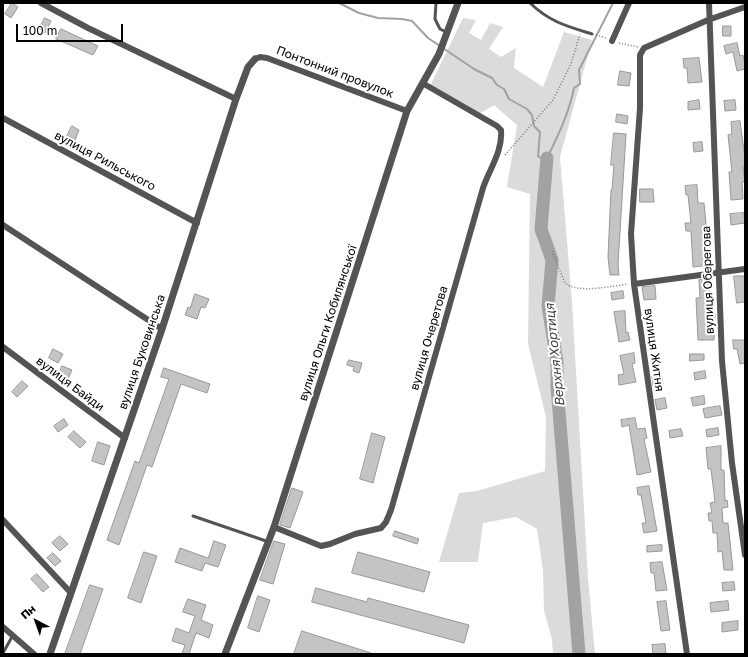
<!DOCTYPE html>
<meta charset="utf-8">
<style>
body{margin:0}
#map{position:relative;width:748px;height:657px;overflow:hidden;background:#fff;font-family:"Golos Text",sans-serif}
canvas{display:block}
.frame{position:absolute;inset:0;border:4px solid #000;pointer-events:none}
.north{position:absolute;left:16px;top:601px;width:40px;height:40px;-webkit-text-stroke:3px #fff;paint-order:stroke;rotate:319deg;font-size:11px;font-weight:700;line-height:16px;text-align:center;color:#000}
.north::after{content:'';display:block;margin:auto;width:14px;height:18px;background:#000;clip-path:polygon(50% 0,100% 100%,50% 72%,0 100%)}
.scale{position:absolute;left:16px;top:24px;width:107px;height:18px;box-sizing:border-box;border:2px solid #000;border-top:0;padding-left:5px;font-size:12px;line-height:14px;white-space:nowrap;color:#000;-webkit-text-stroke:3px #fff;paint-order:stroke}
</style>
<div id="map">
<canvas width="748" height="657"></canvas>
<div class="frame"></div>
<div class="north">Пн</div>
<div class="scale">100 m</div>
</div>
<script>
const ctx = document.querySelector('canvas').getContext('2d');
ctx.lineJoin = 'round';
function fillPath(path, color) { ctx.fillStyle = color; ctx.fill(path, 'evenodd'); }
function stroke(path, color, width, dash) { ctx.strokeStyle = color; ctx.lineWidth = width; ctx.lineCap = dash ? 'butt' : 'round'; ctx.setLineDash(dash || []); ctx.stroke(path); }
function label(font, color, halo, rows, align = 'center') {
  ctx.font = font + ' "Golos Text",sans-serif'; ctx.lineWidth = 4; ctx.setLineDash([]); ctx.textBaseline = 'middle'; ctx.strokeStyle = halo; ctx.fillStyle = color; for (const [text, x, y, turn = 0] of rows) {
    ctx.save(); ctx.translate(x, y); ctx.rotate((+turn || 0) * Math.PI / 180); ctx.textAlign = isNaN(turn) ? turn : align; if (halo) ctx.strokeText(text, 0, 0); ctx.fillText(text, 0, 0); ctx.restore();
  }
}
fillPath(new Path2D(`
 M 463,18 L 476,20 L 469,33 L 481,40 L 490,23 L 503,27 L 489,49 L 501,57 L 516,48 L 514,68 L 543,87 L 564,32 L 592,40 L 560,157 L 572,302 L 588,578 L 595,654 L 553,654 L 552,639 L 544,611 L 543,571 L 537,529 L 516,517 L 483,523 L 478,562 L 439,562 L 459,493 L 477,491 L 545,471 L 546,417 L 528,344 L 530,194 L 507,187 L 517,125 L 494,105 L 479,114 L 430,86 Z`), '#dbdbdb');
stroke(new Path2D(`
 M 339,3 L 359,13 L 378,18 L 402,19 L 412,21 L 428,38 L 474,69 L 492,78 L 497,85 L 504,89 L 509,99 L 527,109 L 532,115 L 534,126 L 540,132 L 538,156 L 546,163
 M 547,158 C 558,136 569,113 574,88 L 580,84 L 579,70 L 613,3`), '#a2a2a2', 2);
stroke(new Path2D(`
 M 547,158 L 541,229 L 552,260 L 548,306 L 557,362 L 557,387 L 579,654`), '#a2a2a2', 13);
const building = new Path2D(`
 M 12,3 L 18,7 L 11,18 L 5,14 Z
 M 45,18 L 51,21 L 45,33 L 39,29 Z
 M 723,26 L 731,26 L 731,36 L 723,36 Z
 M 61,29 L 98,46 L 93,55 L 56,39 Z
 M 737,43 L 740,56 L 743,55 L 745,65 L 745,69 L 737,71 L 733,52 L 726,54 L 724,46 Z
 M 699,58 L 702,82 L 688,83 L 687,68 L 684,68 L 683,59 Z
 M 620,71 L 631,73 L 629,86 L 618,85 Z
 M 699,100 L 700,109 L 688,110 L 688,102 Z
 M 735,100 L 736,110 L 725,111 L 724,101 Z
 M 617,114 L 628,116 L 627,124 L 616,122 Z
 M 740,121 L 745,158 L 745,167 L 743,167 L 745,182 L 742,182 L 743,199 L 731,200 L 729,172 L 732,172 L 728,135 L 732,134 L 731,122 Z
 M 72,126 L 79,130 L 75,140 L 67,136 Z
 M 614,133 L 626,134 L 618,264 L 619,275 L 610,275 L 608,257 L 611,190 L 612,190 L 614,165 L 611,165 Z
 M 702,142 L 703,151 L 694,152 L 693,143 Z
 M 697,185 L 698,203 L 704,203 L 710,265 L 693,267 L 691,231 L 686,231 L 685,223 L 691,223 L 688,195 L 686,195 L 685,186 Z
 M 640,189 L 653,189 L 654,202 L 640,202 Z
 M 744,213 L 745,223 L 731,225 L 730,214 Z
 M 734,276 L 745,276 L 745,302 L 737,303 Z
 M 708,279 L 712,314 L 715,314 L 714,340 L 698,340 L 696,298 L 700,298 L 699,280 Z
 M 655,286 L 656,299 L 644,300 L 642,287 Z
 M 623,291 L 624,298 L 612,300 L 611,293 Z
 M 195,294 L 209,299 L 205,308 L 201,307 L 197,319 L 185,315 L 188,307 L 190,308 Z
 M 625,311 L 626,333 L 628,332 L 630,340 L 619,342 L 614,312 Z
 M 733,340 L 745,340 L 745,363 L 740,364 L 737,349 L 734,349 Z
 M 53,349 L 63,354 L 58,363 L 49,358 Z
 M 634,353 L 635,363 L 632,364 L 636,382 L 619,385 L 618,375 L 624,374 L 620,356 Z
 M 690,354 L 704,354 L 704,360 L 690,361 Z
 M 349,360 L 362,363 L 359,373 L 353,371 L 354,367 L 347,365 Z
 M 62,366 L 72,370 L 68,379 L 59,375 Z
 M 164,368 L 210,384 L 207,393 L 181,384 L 152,467 L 147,465 L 119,545 L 107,540 L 135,461 L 139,463 L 169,379 L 161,377 Z
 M 705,371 L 706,378 L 695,380 L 694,373 Z
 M 661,374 L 663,384 L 653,386 L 652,376 Z
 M 22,381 L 28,386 L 17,397 L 12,392 Z
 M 704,396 L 705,404 L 693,406 L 691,398 Z
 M 665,398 L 667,408 L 657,410 L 655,400 Z
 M 720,406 L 722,415 L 705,418 L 703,409 Z
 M 635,418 L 637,429 L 645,428 L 647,438 L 644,439 L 651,472 L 637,475 L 629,425 L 622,427 L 621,420 Z
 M 64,419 L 68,425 L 58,432 L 54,426 Z
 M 718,428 L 719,435 L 707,437 L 706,430 Z
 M 681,429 L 683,436 L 670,438 L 669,431 Z
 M 74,431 L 86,442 L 80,448 L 68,437 Z
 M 372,433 L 385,437 L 373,483 L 360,479 Z
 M 98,442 L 110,446 L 104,465 L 92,461 Z
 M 721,446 L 721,470 L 724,470 L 725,501 L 727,500 L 728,507 L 722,508 L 723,523 L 728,523 L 733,570 L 724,570 L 722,551 L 718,552 L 717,533 L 713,533 L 712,521 L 709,521 L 708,513 L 712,513 L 710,503 L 715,502 L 711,469 L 708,469 L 706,448 Z
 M 649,486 L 657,531 L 644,533 L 642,523 L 646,523 L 641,495 L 638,495 L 637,488 Z
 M 292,488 L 303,492 L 290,528 L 280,525 Z
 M 395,531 L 419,539 L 417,544 L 393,536 Z
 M 60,536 L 68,544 L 60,551 L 52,543 Z
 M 214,541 L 226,545 L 218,567 L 205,563 L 202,571 L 175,562 L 180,548 L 208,558 Z
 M 274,541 L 285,544 L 273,584 L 260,580 Z
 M 662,545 L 662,551 L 647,552 L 647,546 Z
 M 144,552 L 157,556 L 141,603 L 128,598 Z
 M 358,552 L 430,572 L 424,592 L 352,573 Z
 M 53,553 L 61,561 L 55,566 L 47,558 Z
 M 662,562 L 667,590 L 656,591 L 654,573 L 651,573 L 650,563 Z
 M 37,574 L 49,587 L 43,592 L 31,579 Z
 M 734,582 L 735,590 L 723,591 L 722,583 Z
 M 90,585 L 103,589 L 80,654 L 65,654 Z
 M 316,588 L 367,602 L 368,598 L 469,625 L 464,643 L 312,602 Z
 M 258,596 L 270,600 L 259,632 L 248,628 Z
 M 188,599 L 206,605 L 201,620 L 213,625 L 209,638 L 196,633 L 189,654 L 182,654 L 185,645 L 172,641 L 176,628 L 189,633 L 195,616 L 183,612 Z
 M 666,601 L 670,630 L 661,631 L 657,602 Z
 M 728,601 L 729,610 L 711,612 L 710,603 Z
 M 738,621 L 738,630 L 722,632 L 722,623 Z
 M 302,631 L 371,653 L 371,654 L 294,654 Z
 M 665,644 L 666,653 L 653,654 L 652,645 Z`);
fillPath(building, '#c4c4c4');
stroke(building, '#989898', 1);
stroke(new Path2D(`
 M 596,35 L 606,38
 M 619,43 L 638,47
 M 505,155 L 553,100 L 571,64 L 580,34
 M 552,251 L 565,283 C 577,294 613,286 628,284`), '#767676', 1.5, [1, 2]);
stroke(new Path2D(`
 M 436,3 L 435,19 L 440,29 L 446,32
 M 530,3 C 550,22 566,26 592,34
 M 193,516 L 269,542
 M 3,653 L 13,635`), '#545454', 3);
stroke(new Path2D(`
 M 41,3 L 88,28 L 236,99
 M 709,3 L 722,361 L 732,463 L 745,555
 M 612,41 L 629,3
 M 255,59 L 260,57 L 267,58 L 407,111
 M 3,118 L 197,223
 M 3,225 L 162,329
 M 634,284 L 745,269
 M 3,347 L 125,438
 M 3,520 L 71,593
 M 274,527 L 321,546 L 330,544 L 355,534 L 381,528 L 386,522 L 391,510 L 483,188 C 489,170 503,151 501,130 L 497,126 L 424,84
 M 3,627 L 34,654
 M 687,654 L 634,284 L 631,234 L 640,108 L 640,55 L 644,48 L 708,20 L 745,7`), '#545454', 6);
stroke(new Path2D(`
 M 50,654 L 162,329 L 236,99 L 248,67 L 255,59
 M 225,654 L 274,527 L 407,111 L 439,54 L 458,3`), '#545454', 7);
label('12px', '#000', '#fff', [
 ["Понтонний провулок",335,72,21],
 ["вулиця Рильського",105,161,28],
 ["вулиця Оберегова",708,280,-92],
 ["вулиця Ольги Кобилянської",328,323,-72],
 ["вулиця Очеретова",429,338,-74],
 ["вулиця Житня",654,350,82],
 ["вулиця Буковинська",142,352,-71],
 ["вулиця Байди",70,384,37]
]);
label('italic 13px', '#434343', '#fff', [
 ["Верхня Хортиця",555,355,-96]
]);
</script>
